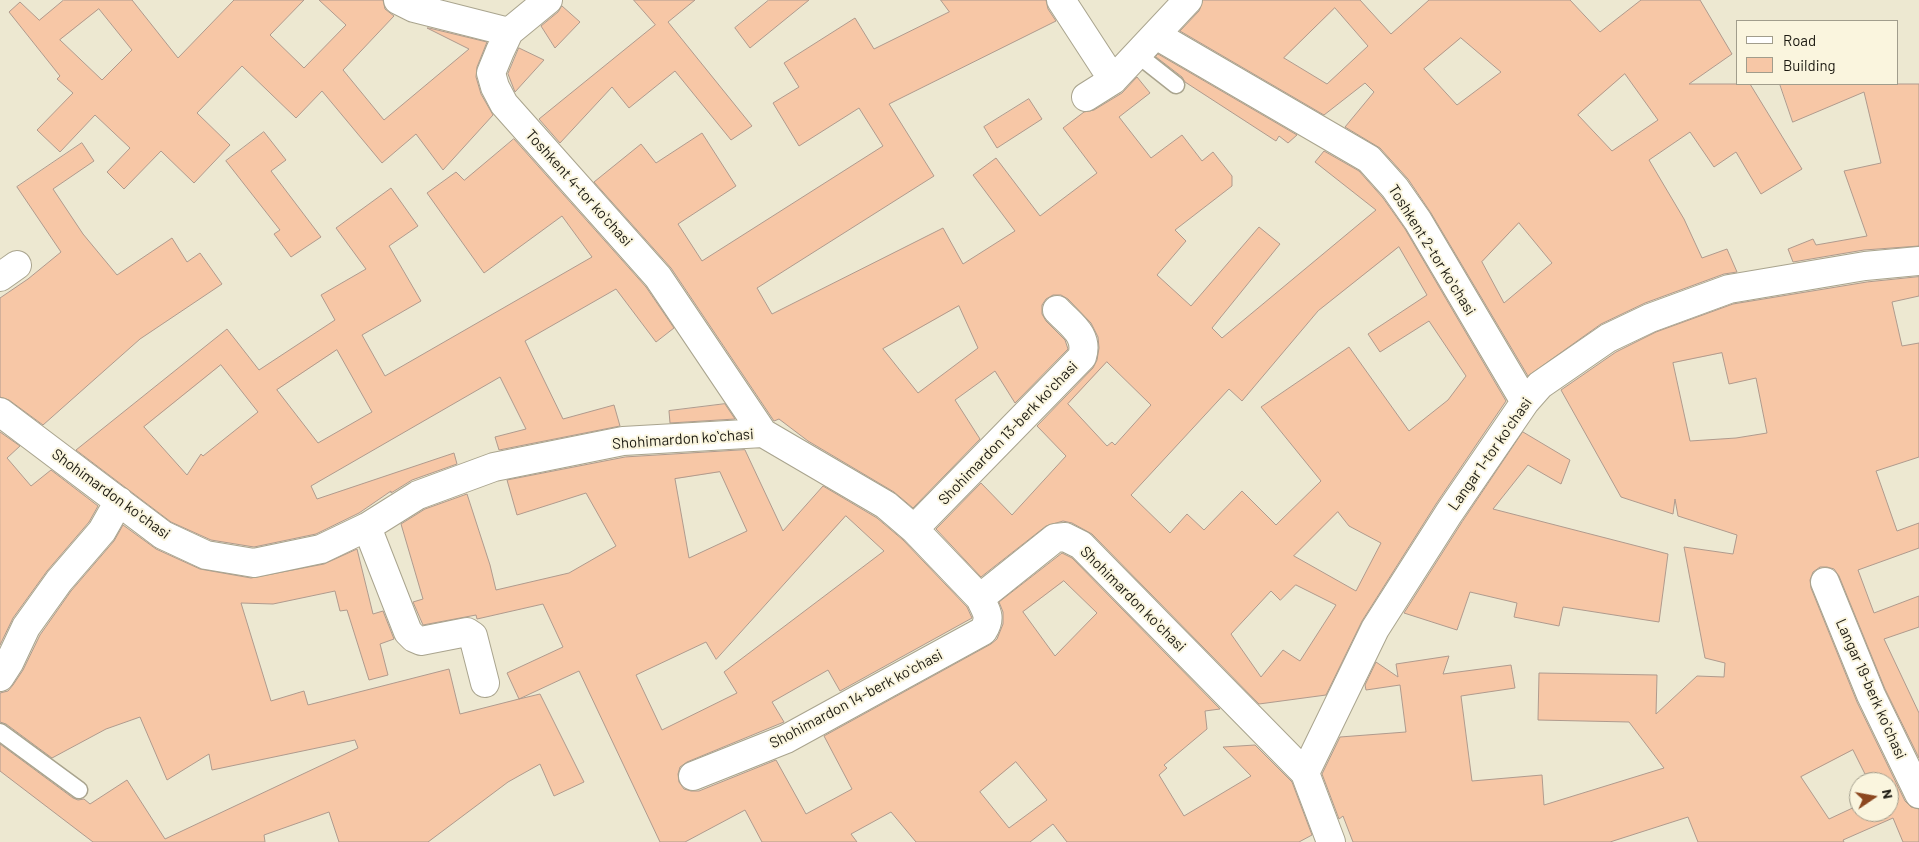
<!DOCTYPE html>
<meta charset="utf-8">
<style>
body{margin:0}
#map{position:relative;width:1919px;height:842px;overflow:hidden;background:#ede8d1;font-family:Barlow,sans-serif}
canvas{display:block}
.legend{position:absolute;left:1736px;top:20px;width:162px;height:65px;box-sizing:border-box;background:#faf5de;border:1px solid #a19d8c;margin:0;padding:6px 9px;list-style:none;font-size:15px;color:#1b1911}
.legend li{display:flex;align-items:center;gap:10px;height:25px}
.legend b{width:25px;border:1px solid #a19d8c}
.north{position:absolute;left:1849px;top:772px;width:50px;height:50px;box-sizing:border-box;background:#faf5de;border:1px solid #a19d8c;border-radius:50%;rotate:78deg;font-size:14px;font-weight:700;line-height:20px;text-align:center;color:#1b1911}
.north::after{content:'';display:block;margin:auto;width:18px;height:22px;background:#8c471f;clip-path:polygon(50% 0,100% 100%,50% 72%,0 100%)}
</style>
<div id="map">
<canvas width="1919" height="842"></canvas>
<ul class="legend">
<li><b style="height:6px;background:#fff"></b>Road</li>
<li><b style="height:14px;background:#f7c7a6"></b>Building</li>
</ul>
<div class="north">N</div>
</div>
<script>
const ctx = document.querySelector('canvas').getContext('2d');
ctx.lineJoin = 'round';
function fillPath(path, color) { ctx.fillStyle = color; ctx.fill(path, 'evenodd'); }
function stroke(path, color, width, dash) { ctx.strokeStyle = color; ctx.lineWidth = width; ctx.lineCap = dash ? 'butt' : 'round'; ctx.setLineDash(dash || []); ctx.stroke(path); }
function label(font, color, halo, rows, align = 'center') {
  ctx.font = font + ' Barlow,sans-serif'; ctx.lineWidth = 4; ctx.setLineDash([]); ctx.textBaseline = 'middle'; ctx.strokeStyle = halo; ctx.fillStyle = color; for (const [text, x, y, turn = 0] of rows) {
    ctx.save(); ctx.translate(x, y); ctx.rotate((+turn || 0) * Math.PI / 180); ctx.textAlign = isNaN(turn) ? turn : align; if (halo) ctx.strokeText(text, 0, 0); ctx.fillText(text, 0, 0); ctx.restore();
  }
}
const building = new Path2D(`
 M 64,0 L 132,0 L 178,58 L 234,0 L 304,0 L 270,35 L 304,68 L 346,25 L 319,0 L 383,0 L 385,9 L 394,16 L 343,70 L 384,120 L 469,49 L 427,28 L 429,28 L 487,42 L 477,67 L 476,77 L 481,94 L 493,115 L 443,170 L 416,134 L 382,163 L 322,91 L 296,118 L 242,66 L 197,113 L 230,145 L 194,183 L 161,151 L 124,189 L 107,172 L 130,148 L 95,115 L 60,152 L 37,130 L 73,93 L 57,79 L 60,76 L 9,12 L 20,2 L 39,20 ZM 99,9 L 132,50 L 102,80 L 60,40 Z
 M 634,0 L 695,0 L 668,22 L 752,126 L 731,140 L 675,71 L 629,108 L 612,87 L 560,143 L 539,119 L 655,25 Z
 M 769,0 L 809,0 L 750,48 L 735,28 Z
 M 941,0 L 1046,0 L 1048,9 L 1056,21 L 889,104 L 934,176 L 757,288 L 772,314 L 943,228 L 963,264 L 1015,231 L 973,175 L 996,158 L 1040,216 L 1097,173 L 1063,128 L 1084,112 L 1094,110 L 1122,93 L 1137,77 L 1150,93 L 1119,117 L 1151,158 L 1182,135 L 1202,161 L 1213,152 L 1232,176 L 1232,186 L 1175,230 L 1186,241 L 1157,275 L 1191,306 L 1259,227 L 1280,244 L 1212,328 L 1222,338 L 1376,210 L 1315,162 L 1324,151 L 1359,171 L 1383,198 L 1405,229 L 1506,401 L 1436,504 L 1362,621 L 1326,695 L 1259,704 L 1092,534 L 1072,523 L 1063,521 L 1046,526 L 981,577 L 936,529 L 981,483 L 1012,515 L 1066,456 L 1037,426 L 1093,368 L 1097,360 L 1099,348 L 1098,337 L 1091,323 L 1068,299 L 1061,295 L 1053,295 L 1046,299 L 1042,305 L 1042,314 L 1046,321 L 1065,340 L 1068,349 L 1015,403 L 995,371 L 955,400 L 980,439 L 913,508 L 894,492 L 808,441 L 779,419 L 774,421 L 671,268 L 594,182 L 641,144 L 656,163 L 702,133 L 736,186 L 678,224 L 702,261 L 883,146 L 859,108 L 799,146 L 773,103 L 799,87 L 784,63 L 855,18 L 874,49 L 949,12 ZM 1399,247 L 1427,295 L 1368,334 L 1380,352 L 1429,321 L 1466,376 L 1448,400 L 1409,431 L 1349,347 L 1261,407 L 1321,481 L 1276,525 L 1242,491 L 1204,530 L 1187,514 L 1170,533 L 1131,495 L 1229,389 L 1242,401 L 1318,311 ZM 959,306 L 978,348 L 918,393 L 883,349 ZM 1107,362 L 1151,405 L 1115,445 L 1112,442 L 1107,446 L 1068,404 ZM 1338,512 L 1349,526 L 1381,543 L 1356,591 L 1294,556 ZM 1296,585 L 1336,605 L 1300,661 L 1283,650 L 1261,677 L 1231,634 L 1271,591 L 1280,600 Z
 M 1203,0 L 1360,0 L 1391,34 L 1429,0 L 1570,0 L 1600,32 L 1641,0 L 1700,0 L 1732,54 L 1689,84 L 1750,84 L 1802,169 L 1761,194 L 1736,152 L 1714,167 L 1690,132 L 1649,160 L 1684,219 L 1702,258 L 1727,249 L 1737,272 L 1724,274 L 1645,303 L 1601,324 L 1528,376 L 1431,213 L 1408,179 L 1380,148 L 1345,127 L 1374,92 L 1365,83 L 1324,115 L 1180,31 L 1199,11 ZM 1335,8 L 1368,46 L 1327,84 L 1284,58 ZM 1461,38 L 1501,72 L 1457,105 L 1424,69 ZM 1625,74 L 1658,120 L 1612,151 L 1578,115 ZM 1519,223 L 1552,263 L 1504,303 L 1482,262 Z
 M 562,6 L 580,22 L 555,48 L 541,26 L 558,12 Z
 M 519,48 L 544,60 L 515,92 L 508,74 Z
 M 1158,54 L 1297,135 L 1288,143 L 1279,136 L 1276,141 L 1185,82 L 1182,77 L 1156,57 Z
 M 1780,84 L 1919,84 L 1919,246 L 1864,250 L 1793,262 L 1788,249 L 1813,239 L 1816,245 L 1867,236 L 1844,171 L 1881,163 L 1864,92 L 1793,122 Z
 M 1029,99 L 1042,119 L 997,148 L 984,127 Z
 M 264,132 L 286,160 L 271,171 L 321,237 L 291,257 L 274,234 L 280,230 L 226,161 Z
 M 514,139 L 646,287 L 674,328 L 656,342 L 616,289 L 525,341 L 563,419 L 614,405 L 620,426 L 499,450 L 495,437 L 526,429 L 500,377 L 311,486 L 317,499 L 454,453 L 457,464 L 412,480 L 391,493 L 391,491 L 359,513 L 316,534 L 254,547 L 211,540 L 171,522 L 76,450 L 227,329 L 259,370 L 335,320 L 321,295 L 366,269 L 336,228 L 391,188 L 418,226 L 389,246 L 421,301 L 362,335 L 385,376 L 592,257 L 562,216 L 484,273 L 427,193 L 456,172 L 464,180 ZM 337,350 L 372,412 L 318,443 L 277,390 ZM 221,365 L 258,412 L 203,456 L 201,454 L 187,475 L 144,427 Z
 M 82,143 L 94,161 L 53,189 L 83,234 L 117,275 L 172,238 L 187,262 L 200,253 L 222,284 L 140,339 L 43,425 L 9,400 L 0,397 L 0,298 L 28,279 L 61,252 L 17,187 Z
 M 1919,277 L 1919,296 L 1892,302 L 1902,346 L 1919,343 L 1919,457 L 1876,471 L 1897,531 L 1919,523 L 1919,548 L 1858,570 L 1874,613 L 1919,596 L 1919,627 L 1884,639 L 1919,713 L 1919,758 L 1885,689 L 1839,576 L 1834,569 L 1827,567 L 1820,567 L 1813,572 L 1810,580 L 1811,588 L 1857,702 L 1905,801 L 1911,807 L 1919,809 L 1919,842 L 1903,842 L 1893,818 L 1843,840 L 1844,842 L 1698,842 L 1688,817 L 1610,842 L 1353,842 L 1343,816 L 1339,819 L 1322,774 L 1340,737 L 1406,732 L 1400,685 L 1366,690 L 1365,685 L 1376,662 L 1398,677 L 1396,664 L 1449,656 L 1443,674 L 1511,665 L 1515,688 L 1461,696 L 1472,781 L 1542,775 L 1544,805 L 1664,768 L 1629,722 L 1538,720 L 1539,673 L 1657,675 L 1656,714 L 1697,676 L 1724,677 L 1725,663 L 1705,658 L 1684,547 L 1733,554 L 1737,535 L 1678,516 L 1675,499 L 1673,514 L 1621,497 L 1561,390 L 1616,352 L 1656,332 L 1733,304 L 1867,282 ZM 1722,353 L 1729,384 L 1756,378 L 1767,433 L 1736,438 L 1690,441 L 1673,363 ZM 1853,750 L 1869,782 L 1889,782 L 1889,812 L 1859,812 L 1859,805 L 1829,819 L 1801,777 Z
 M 725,404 L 735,419 L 670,423 L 669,411 Z
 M 0,432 L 20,446 L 7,458 L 31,486 L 51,470 L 98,506 L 89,522 L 47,571 L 13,618 L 0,645 Z
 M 1523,432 L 1570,460 L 1561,484 L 1528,465 L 1493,509 L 1668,554 L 1659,622 L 1563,607 L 1559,626 L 1514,617 L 1517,603 L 1470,592 L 1457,630 L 1404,613 L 1462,522 Z
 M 745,450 L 783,531 L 823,486 L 877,518 L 903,540 L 967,607 L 972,618 L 840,691 L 828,670 L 772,702 L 784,722 L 687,762 L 680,767 L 678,774 L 679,782 L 684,789 L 691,791 L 699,791 L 776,760 L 806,814 L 852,789 L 824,736 L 991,644 L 997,639 L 1003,624 L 1003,612 L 999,602 L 1062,553 L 1072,558 L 1220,709 L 1205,711 L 1207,729 L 1164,765 L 1167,768 L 1159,775 L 1184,816 L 1251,776 L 1223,747 L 1255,745 L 1292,782 L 1312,835 L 1299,842 L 1067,842 L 1053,824 L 1030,842 L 916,842 L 891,812 L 851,834 L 857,842 L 762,842 L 745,810 L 685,842 L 660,842 L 579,671 L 519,699 L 540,694 L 584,782 L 554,796 L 540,764 L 508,782 L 428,842 L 339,842 L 329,812 L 264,835 L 265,842 L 93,842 L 0,771 L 0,744 L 73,798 L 78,800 L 84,799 L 90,804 L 127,780 L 165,839 L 358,748 L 355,740 L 212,770 L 209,754 L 167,780 L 140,717 L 106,729 L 52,758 L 6,724 L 0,722 L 0,693 L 8,691 L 13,685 L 23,670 L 40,635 L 71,591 L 114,541 L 123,525 L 156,549 L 200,569 L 251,578 L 324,564 L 357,549 L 373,614 L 383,611 L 394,639 L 380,644 L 388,675 L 369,680 L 347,610 L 340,611 L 335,591 L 273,604 L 241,603 L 271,701 L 304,691 L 308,705 L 449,669 L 460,714 L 519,699 L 507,673 L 563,647 L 543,604 L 477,619 L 476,615 L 423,625 L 413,602 L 423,599 L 401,524 L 425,509 L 467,494 L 490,565 L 496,590 L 569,573 L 616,546 L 586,493 L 517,515 L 507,480 L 625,457 ZM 720,472 L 747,531 L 689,558 L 675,479 ZM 846,516 L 884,551 L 724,672 L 737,693 L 662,730 L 636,675 L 706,642 L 716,659 ZM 1064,581 L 1097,613 L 1055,656 L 1023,612 ZM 1016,762 L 1047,800 L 1009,828 L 980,792 Z`);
fillPath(building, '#f7c7a6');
stroke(building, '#af9a8d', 1);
const lane = new Path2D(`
 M 1138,55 L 1176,85
 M 0,732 L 79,790`);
const street = new Path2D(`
 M 398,0 L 414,8 L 509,32
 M 548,0 L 509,32 L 500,51 L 491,73 L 495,87 L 504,104 L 658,277 L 763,433
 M 1061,0 L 1113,80
 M 1156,35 L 1369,159 L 1395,188 L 1418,221 L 1525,402
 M 1086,97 L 1113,80 L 1188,0
 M 0,277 L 17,265
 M 0,412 L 163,535 L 206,555 L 254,563 L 321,549 L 367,527 L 418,495 L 494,467 L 623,441 L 763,433 L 886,505 L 914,529 L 980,598 L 1055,538 L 1065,537 L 1081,545 L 1305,773 L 1331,842
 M 367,527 L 408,632 L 414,638 L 421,641 L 467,632 L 473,636 L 485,683
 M 914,529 L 1082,357 C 1089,335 1071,325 1057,310
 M 1825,582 L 1871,695 L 1919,794
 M 0,677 L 9,663 L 26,627 L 59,581 L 102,531 L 119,501
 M 1305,773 L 1375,629 L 1449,513 L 1525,402 L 1540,385 L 1608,338 L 1650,318 L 1729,289 L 1865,266 L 1919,261
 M 693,776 L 786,739 L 983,631 C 992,617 986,611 980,598`);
stroke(lane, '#a9a48e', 19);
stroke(street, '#a9a48e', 30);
stroke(lane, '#fff', 16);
stroke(street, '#fff', 28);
label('15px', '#1b1911', '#faf5de', [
 ["Toshkent 4-tor koʻchasi",579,188,48],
 ["Toshkent 2-tor koʻchasi",1432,250,58],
 ["Shohimardon 13-berk koʻchasi",1008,433,-46],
 ["Shohimardon koʻchasi",683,439,-4],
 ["Langar 1-tor koʻchasi",1490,454,-55],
 ["Shohimardon koʻchasi",111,494,36],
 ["Shohimardon koʻchasi",1133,599,45],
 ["Langar 19-berk koʻchasi",1871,689,66],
 ["Shohimardon 14-berk koʻchasi",856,699,-28]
]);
</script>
